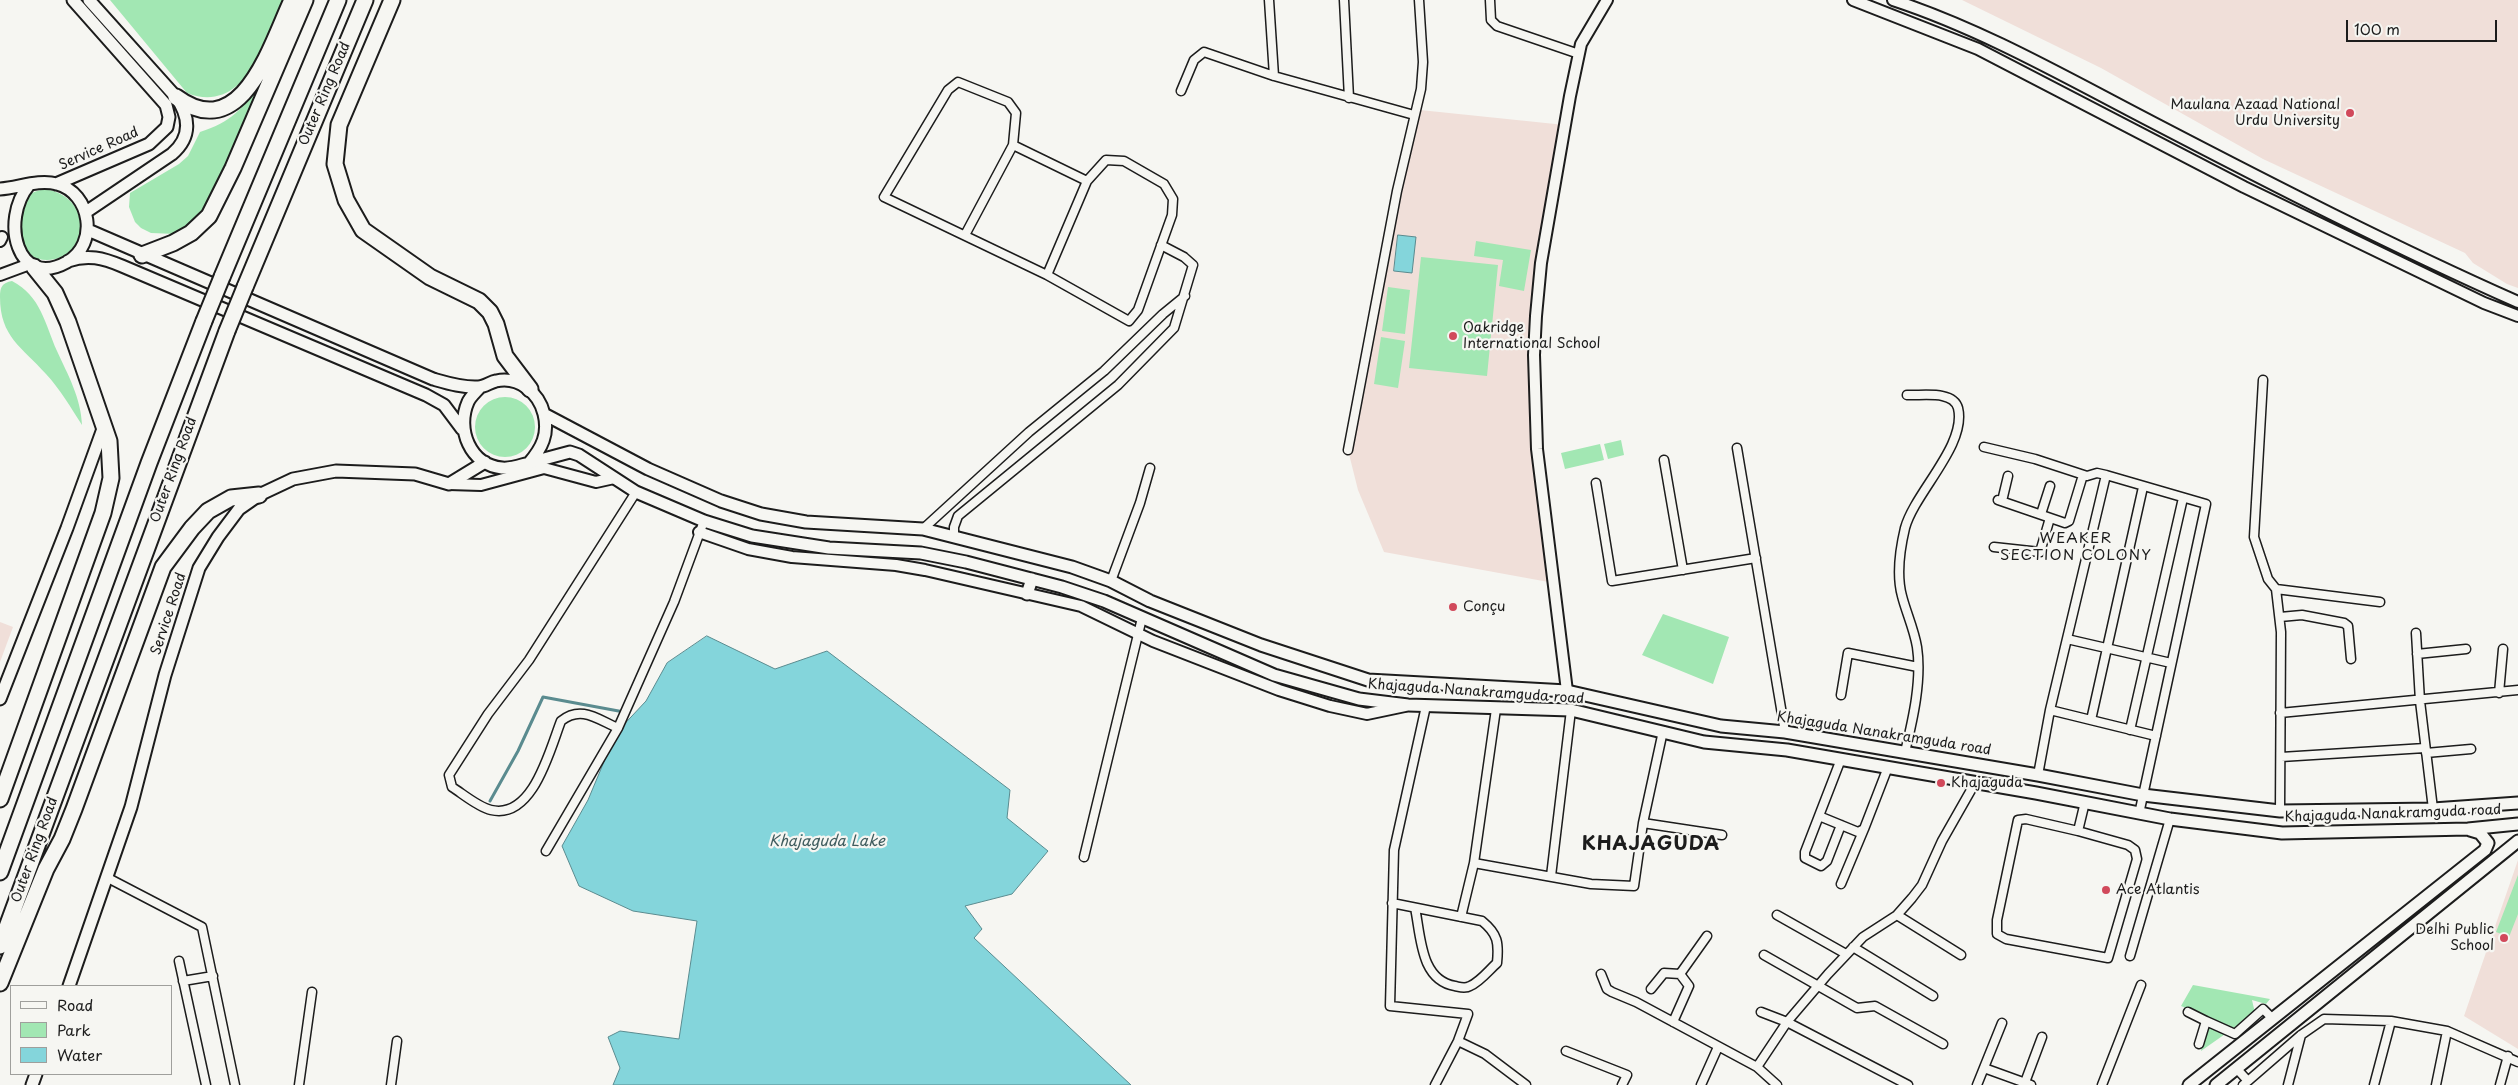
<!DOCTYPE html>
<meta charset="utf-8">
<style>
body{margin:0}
#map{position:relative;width:2518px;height:1085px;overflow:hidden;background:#f6f6f2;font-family:"Playpen Sans",sans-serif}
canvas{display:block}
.legend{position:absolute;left:10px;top:985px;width:162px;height:90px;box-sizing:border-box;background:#f6f6f2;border:1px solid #9f9f9c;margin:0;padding:6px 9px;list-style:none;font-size:15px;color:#1c1c1c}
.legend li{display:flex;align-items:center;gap:10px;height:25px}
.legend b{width:25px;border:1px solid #9f9f9c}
.scale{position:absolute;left:2346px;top:20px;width:151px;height:22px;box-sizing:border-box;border:2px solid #1c1c1c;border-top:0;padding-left:6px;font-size:15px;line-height:18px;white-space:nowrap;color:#1c1c1c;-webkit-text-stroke:4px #f6f6f2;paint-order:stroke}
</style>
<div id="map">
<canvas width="2518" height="1085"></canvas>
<ul class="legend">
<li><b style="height:6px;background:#f6f6f2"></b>Road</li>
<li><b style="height:14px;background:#a2e7b3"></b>Park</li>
<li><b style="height:14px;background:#84d5db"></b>Water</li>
</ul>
<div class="scale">100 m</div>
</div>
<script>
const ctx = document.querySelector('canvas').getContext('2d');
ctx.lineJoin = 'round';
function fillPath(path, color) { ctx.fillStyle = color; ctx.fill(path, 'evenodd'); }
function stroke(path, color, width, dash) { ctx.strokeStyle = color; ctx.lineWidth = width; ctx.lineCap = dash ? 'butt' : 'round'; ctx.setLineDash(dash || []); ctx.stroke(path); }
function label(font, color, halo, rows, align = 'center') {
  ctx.font = font + ' "Playpen Sans",sans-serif'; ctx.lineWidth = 4.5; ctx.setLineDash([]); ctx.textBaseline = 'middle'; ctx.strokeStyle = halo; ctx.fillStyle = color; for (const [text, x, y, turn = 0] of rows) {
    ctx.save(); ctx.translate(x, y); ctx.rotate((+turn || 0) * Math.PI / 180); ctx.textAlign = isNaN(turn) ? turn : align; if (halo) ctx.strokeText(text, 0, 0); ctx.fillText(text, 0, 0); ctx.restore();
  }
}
fillPath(new Path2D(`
 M 1962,0 L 2518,0 L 2518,288 L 2507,284 L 2473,263 L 2465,253 L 2263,159 L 2101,68 Z
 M 1420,110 L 1565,125 L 1541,263 L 1536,400 L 1554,583 L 1384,552 L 1358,490 L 1348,450 L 1414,115 Z
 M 0,622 L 13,627 L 0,662 Z
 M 2518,860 L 2518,1049 L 2464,1016 Z`), '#f0dfd9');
fillPath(new Path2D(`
 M 110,0 L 287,0 C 268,39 245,116 187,93 Z
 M 261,84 L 212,203 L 186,228 L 176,234 L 151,233 L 141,228 L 135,222 L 129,207 L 130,193 L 179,164 L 188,156 L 200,132 C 232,122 241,109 261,84 Z
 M 45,189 C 100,198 86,269 38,259 C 33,258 25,255 21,251 C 16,242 14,227 11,218 C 21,202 26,192 45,189 Z
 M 1476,241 L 1531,250 L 1524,291 L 1499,286 L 1503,260 L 1474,256 Z
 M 1421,257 L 1498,265 L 1487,376 L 1409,368 Z
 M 12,281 C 41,296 45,324 57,351 C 68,375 81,398 82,425 C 71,408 60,389 46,374 C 22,347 0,337 0,297 C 0,287 2,283 12,281 Z
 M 1388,287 L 1410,290 L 1405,334 L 1382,331 Z
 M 1381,337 L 1405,341 L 1398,388 L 1374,384 Z
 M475 427a30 30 0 1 1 60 0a30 30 0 1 1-60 0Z
 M 1621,440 L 1624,455 L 1608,459 L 1604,444 Z
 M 1600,444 L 1604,460 L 1565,469 L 1561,453 Z
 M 1663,614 L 1729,637 L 1713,684 L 1642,655 Z
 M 2518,875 L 2518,914 L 2509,937 L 2496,932 Z
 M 2193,985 L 2270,999 L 2266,1004 L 2252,1000 L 2255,1013 L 2201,1051 L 2205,1016 L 2181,1006 Z`), '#a2e7b3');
const water = new Path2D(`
 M 1398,235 L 1416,237 L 1412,273 L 1394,271 Z
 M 707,636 L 775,669 L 827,651 L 1010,790 L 1007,818 L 1048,851 L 1012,894 L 965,906 L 982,929 L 974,938 L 1131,1085 L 613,1085 L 620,1068 L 608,1037 L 620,1031 L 679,1039 L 697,921 L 633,911 L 579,886 L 562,846 L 588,800 L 616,733 L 646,701 L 667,663 Z`);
fillPath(water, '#84d5db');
stroke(water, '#5a8b8f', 1);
stroke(new Path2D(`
 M 490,801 L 518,751 L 543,697 L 624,712`), '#5a8b8f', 3);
const minor = new Path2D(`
 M 1269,0 L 1274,76
 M 1344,0 L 1349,98
 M 1490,0 L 1491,20 L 1497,26 L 1579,54
 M 1181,91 L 1194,60 L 1204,52 L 1274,76 L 1414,115
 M 1013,145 L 1087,181 L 1047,275 L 1129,321 L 1138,310 L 1172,215 L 1173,199 L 1164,184 L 1124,161 L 1106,160 L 1087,181
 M 965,235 L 1013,145 L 1016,113 L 1008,102 L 958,82 L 948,90 L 884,197 L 1047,275
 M 1161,245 L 1184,257 L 1193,265
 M 2263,380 L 2254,537 L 2268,579 L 2276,589
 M 1984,447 L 2035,459 L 2087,476 L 2097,473 L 2106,475
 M 1737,448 L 1785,732
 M 1348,450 L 1397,191 L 1421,89 L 1423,62 L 1419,0
 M 1664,460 L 1683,570
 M 1596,483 L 1612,581 L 1756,558
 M 1998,500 L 2065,523 L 2069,521 L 2083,475
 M 2002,501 L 2008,476
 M 2041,514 L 2050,486
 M 923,529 L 1029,432 L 1104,371 L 1163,314 L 1185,296
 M 954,537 L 954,527 L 958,516 L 1118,385 L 1174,328 L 1193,265
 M 1994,547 L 2040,552 L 2050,518
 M 1111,581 L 1140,503 L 1150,468
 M 2280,617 L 2302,615 L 2344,623 L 2348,626 L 2351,659
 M 2416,633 L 2420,701 L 2433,809
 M 2067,639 L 2171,663
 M 2417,654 L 2466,649
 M 2499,693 L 2503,649
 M 1841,695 L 1848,653 L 1918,667
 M 1426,706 L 1394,850 L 1390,1006 L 1468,1014 L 1458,1041 L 1435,1085
 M 2050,710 L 2156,736
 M 2280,713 L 2518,690
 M 2091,720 L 2143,487
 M 618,728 L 674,602 L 704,521
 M 2130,730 L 2183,498
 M 1905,752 C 1913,719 1922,680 1917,647 C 1914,629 1906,612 1902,596 C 1896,574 1900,549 1905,528 C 1915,492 1967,445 1958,408 C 1953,390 1922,396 1907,395
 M 2426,753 L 2471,749
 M 2281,757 L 2425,748
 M 2038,775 L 2050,710 L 2106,475 L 2206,504 L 2139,814
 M 2280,811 L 2281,632 L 2276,589 L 2380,602
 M 1819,816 L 1858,832 L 1864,829 L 1888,767
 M 1643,823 L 1722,835
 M 1841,825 L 1827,861 L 1821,866 L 1805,858 L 1805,852 L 1841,759
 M 2078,831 L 2026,819 L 2018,820 L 1997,920 L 1997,934 L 2006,939 L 2108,958 L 2137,859 L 2135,850 L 2128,845 L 2078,831 L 2085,802
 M 546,851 L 618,728 C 597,719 581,705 561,721 C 550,749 533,820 491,810 C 478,807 463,794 452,787 L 449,775 L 488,714 L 529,660 L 636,492
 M 1084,857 L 1142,618
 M 1474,863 L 1591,884 L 1634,886 L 1643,823 L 1663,731
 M 1551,876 L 1571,710
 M 106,877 L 202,927 L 235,1085
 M 1841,884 L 1864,829
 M 1392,903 L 1482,921 C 1498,934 1499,943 1497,963 C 1489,970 1480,982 1470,986 C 1465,989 1460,987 1455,986 C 1420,980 1421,936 1415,908
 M 1777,915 L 1846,954
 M 1897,915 L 1961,955
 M 1461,917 L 1474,863 L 1496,709
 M 1853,947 L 1933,996
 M 1764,955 L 1857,1008 L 1875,1006 L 1943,1044
 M 2130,956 L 2170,819
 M 179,961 L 206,1085
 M 1601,974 L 1607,989 L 1612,992 L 1636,1002 L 1757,1067 L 1777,1085
 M 183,981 L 213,976
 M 1651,989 L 1664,973 L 1680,974 L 1707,936
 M 1761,1012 L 1787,1022 L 1908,1085
 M 2188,1012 L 2206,1021
 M 1673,1022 L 1689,986 L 1680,974
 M 1458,1041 L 1485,1054 L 1526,1085
 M 2199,1044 L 2206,1021 L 2235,1034 L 2263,1009 L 2272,1018
 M 1566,1051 L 1627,1075 L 1622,1085
 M 1757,1067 L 1787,1022 L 1828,974 L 1863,937 L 1897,915 L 1912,898 L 1922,885 L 1942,841 L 1975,783
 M 1984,1068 L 2031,1085
 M 2236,1068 L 2248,1081 L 2243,1085
 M 2248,1081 L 2301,1035 L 2324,1019 L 2391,1021 L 2447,1031 L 2518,1062
 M 299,1085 L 312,992
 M 391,1085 L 397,1041
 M 1701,1085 L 1718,1047
 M 1977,1085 L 2002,1023
 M 2024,1085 L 2042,1037
 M 2102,1085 L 2141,985
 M 2288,1085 L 2301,1035
 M 2374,1085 L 2391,1021
 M 2436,1085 L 2447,1031
 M 2500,1085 L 2508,1056`);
const tertiary = new Path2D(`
 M 1853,0 L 1978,49 L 2244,187 L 2484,303 L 2518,316
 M 1893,0 C 1984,30 2067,78 2152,122 C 2273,185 2394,247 2518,302
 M 0,241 L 2,237
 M 0,275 L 27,265
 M 449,484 L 481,485 L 544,468 L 596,482 L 614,478
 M 699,532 L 748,549 L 792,557 L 896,565 L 925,570 L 1081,606 L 1153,641 L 1279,690 L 1330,706 L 1367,714 L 1405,706
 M 1567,691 L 1537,449 L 1534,355 L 1536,316 L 1541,263 L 1570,96 L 1581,44 L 1607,0`);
const secondary = new Path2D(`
 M 56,184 L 149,144 L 167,127 L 169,117 L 166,105 L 73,0
 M 0,189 C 18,188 38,179 57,184 C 91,193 99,244 67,262 C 17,290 0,220 29,185
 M 86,212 L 172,154 C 192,137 190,117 176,97 L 89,0
 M 88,230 L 433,379 C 447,383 463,388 478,387 C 485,387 490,382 496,381 C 519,376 539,393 544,414 C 549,434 542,448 529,463 C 521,465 511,469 502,468 C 470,465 456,429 468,402 C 470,397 476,392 480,387
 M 68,261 C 88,254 103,258 122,266 L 426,395 L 444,405 L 462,429
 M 544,414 L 648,469 L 721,501 L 761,514 L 806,522 L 923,529 L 1072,567 L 1111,581 L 1150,601 L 1261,645 L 1368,680 L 1567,691 L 1721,726 L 1785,732 L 2038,775 L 2143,795 L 2280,811 L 2433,809 L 2518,803
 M 529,463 L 570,452 L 579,455 L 636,492 L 704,521 L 752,536 L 829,548 L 921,553 L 966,562 L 1062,587 L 1104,601 L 1274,675 L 1359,699 L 1408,705 L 1571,710 L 1704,742 L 1787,750 L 2036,793 L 2170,819 L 2282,833 L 2468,829 L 2518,824
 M 1027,594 L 1032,579
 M 0,699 L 67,528 L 104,426
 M 69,986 L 131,807 L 165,675 L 199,568 L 218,537 L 239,509 L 259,495 L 293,479 L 336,471 L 415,474 L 449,484 L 485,462
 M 32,1085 L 36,1074
 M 2189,1085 L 2485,850 L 2488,843 L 2480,833 L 2470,830
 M 2216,1085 L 2518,841`);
const motorway = new Path2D(`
 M 392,0 L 339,125 L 335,164 L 346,200 L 363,230 L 430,277 L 479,301 L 490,312 L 496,324 L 505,356 L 530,389
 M 176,97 C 242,146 271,45 292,0
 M 142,255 L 173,243 L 191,233 L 209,216 L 233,168 L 305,0
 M 222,277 L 338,0
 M 245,287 L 365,0
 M 0,799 L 103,513 L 111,478 L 109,441 L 68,322 L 55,293 L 34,267
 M 0,872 L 149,463 L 204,321
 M 0,946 L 227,331
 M 0,983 L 46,869 L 62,839 L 74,809 L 163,567 L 192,528 L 208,511 L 231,498 L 259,495`);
stroke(minor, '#1c1c1c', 11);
stroke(tertiary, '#1c1c1c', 14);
stroke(secondary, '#1c1c1c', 15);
stroke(motorway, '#1c1c1c', 19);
stroke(minor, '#f6f6f2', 8);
stroke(tertiary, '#f6f6f2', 10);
stroke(secondary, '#f6f6f2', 11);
stroke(motorway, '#f6f6f2', 15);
const motorwayBridge = new Path2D(`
 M 204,321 L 222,277
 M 227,331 L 245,287`);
stroke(motorwayBridge, '#1c1c1c', 19, []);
stroke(motorwayBridge, '#f6f6f2', 15);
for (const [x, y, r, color] of [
 [2350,113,5,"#d1495b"],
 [1453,336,5,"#d1495b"],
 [1453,607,5,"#d1495b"],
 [1941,783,5,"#d1495b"],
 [2106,890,5,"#d1495b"],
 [2504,938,5,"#d1495b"]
]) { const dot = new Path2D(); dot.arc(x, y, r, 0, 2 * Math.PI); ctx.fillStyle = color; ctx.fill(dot); stroke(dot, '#f6f6f2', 2); }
label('14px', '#1c1c1c', '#f6f6f2', [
 ["Outer Ring Road",325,94,-67],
 ["Service Road",99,149,-24],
 ["Outer Ring Road",174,470,-70],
 ["Service Road",169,614,-72],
 ["Khajaguda Nanakramguda road",1476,692,4],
 ["Khajaguda Nanakramguda road",1884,734,9],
 ["Khajaguda Nanakramguda road",2393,814,-2],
 ["Outer Ring Road",35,850,-70]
]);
label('14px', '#1c1c1c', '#f6f6f2', [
 ["Maulana Azaad National",2340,105,"right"],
 ["Urdu University",2340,121,"right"],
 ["Oakridge",1463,328],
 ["International School",1463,344],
 ["Conçu",1463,607],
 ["Khajaguda",1951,783],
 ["Ace Atlantis",2116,890],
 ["Delhi Public",2494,930,"right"],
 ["School",2494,946,"right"]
], 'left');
ctx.letterSpacing = '1px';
label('15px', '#1c1c1c', '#f6f6f2', [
 ["WEAKER",2076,539],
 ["SECTION COLONY",2076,556]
]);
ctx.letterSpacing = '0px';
label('italic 15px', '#405d5f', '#f6f6f2', [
 ["Khajaguda Lake",827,842]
]);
ctx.letterSpacing = '1px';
label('bold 19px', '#1c1c1c', '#f6f6f2', [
 ["KHAJAGUDA",1651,845]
]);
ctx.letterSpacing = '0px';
</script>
